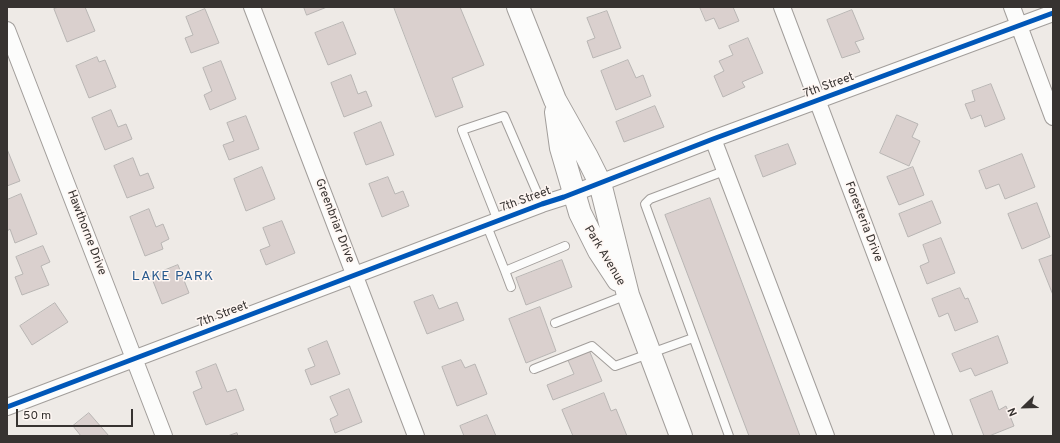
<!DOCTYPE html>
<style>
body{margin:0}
#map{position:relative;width:1060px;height:443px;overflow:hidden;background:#eeeae6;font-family:Overpass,sans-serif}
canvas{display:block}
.frame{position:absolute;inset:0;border:8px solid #373331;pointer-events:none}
.north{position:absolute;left:1004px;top:387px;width:40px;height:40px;-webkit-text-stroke:3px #fef6f2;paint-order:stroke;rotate:247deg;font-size:11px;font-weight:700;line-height:16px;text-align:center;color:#373331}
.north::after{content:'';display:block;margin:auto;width:14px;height:18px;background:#373331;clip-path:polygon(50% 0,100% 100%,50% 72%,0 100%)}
.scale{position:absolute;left:16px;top:409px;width:117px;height:18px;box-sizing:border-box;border:2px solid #373331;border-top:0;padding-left:5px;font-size:12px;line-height:14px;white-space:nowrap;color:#373331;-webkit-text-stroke:3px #fef6f2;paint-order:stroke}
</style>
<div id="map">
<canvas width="1060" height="443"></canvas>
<div class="frame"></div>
<div class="north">N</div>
<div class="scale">50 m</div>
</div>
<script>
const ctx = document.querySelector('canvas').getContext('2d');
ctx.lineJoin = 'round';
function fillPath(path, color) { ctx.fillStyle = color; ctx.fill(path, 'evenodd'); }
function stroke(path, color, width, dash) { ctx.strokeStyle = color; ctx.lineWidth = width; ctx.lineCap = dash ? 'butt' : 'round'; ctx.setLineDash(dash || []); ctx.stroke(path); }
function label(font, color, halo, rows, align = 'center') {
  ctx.font = font + ' Overpass,sans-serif'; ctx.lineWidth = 3; ctx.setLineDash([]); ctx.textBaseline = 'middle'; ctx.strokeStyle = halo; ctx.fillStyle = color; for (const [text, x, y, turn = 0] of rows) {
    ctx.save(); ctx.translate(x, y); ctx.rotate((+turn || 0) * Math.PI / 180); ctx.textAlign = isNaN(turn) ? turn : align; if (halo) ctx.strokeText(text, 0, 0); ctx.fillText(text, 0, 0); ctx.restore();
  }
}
const building = new Path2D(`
 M 59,7 L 85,7 L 95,31 L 67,42 L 54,9 Z
 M 304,7 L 327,7 L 307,15 Z
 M 394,7 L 460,7 L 484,65 L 452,78 L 463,107 L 436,117 Z
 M 700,7 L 733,7 L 739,21 L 719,29 L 714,18 L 706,21 Z
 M 205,9 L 219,43 L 191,53 L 185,38 L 193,35 L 186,17 Z
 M 852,10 L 864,39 L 855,42 L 860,52 L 842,58 L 827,20 Z
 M 607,11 L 621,48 L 593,58 L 587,41 L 595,38 L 587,18 Z
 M 343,22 L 356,54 L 328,65 L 315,33 Z
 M 748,38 L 763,73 L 742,82 L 745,87 L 723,97 L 714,76 L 724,71 L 719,61 L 733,55 L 729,46 Z
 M 97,57 L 99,62 L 105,60 L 116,87 L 89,98 L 76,66 Z
 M 628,60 L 636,78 L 643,75 L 651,96 L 616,110 L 601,71 Z
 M 221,61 L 236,99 L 210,110 L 204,95 L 212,91 L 203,68 Z
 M 351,75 L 358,94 L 366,91 L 372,106 L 344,117 L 331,83 Z
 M 991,84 L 1005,119 L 985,127 L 981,115 L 971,119 L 965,104 L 975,101 L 972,91 Z
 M 655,106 L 664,127 L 624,142 L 616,122 Z
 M 111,110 L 118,127 L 126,124 L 132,139 L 105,150 L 92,118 Z
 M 897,115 L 918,124 L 912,137 L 920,141 L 909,166 L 880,153 Z
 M 246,116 L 259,149 L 229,160 L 223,145 L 234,141 L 227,123 Z
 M 381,122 L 394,155 L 366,165 L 354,133 Z
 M 788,144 L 796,164 L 763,177 L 755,156 Z
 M 7,149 L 20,181 L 7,186 Z
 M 1022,154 L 1035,187 L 1005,199 L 999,184 L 986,189 L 979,171 Z
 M 133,158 L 140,176 L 148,173 L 154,188 L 127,198 L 114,166 Z
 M 262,167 L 275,199 L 246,211 L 234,179 Z
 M 913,167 L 924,195 L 899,205 L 887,177 Z
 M 388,177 L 395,194 L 403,191 L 409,206 L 382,217 L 369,184 Z
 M 21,194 L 37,234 L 15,243 L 10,229 L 7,231 L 7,200 Z
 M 710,198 L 800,436 L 749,436 L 665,215 Z
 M 932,201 L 941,223 L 908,237 L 899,214 Z
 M 1037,203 L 1050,237 L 1022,249 L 1008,214 Z
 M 149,209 L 156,227 L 163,224 L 169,239 L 161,243 L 163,249 L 145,256 L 130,217 Z
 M 282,221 L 295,253 L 266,265 L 260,250 L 270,246 L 263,228 Z
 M 941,238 L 955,273 L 927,284 L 920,266 L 929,262 L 923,245 Z
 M 43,246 L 50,262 L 41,266 L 49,285 L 22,295 L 15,277 L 23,274 L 16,257 Z
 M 1053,255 L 1053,295 L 1039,260 Z
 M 562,260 L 572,287 L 526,305 L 516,278 Z
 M 178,265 L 189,293 L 162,304 L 151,276 Z
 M 960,288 L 965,299 L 968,298 L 978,322 L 955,331 L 948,313 L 939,317 L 932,299 Z
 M 433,295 L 439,309 L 457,302 L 464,320 L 427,334 L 414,302 Z
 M 55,303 L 68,322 L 32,345 L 20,326 Z
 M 540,307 L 556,351 L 526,363 L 509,319 Z
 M 998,336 L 1008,363 L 975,376 L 971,368 L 960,372 L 952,354 Z
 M 327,341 L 340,374 L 311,385 L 305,370 L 315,366 L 308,349 Z
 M 589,350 L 602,381 L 553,400 L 547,385 L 574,374 L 567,358 Z
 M 461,360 L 465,368 L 475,364 L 487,394 L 457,406 L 442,367 Z
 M 216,364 L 227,392 L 236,389 L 244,410 L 206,425 L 193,392 L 202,388 L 196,372 Z
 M 349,389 L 362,422 L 335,433 L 330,419 L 338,415 L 330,397 Z
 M 992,391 L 999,410 L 1006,406 L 1014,426 L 989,436 L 984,436 L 970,400 Z
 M 604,393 L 611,411 L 616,409 L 627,436 L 573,436 L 562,410 Z
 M 89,413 L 109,436 L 81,436 L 73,426 Z
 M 487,415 L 496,436 L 464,436 L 460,426 Z
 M 237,433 L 238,436 L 228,436 Z`);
fillPath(building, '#dad0ce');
stroke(building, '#b8b5b3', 1);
const lane = new Path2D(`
 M 722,166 L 719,173 L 650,199 L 645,204 L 729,436
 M 498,221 L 462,130 L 504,116 L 542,204
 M 487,226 L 505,271 L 565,246
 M 505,271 L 511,287
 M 555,323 L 627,295
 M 534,369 L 592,346 L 615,366 L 693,338`);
const street = new Path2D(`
 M 252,7 L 416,436
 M 782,7 L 944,436
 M 1012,7 L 1053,117
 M 7,30 L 164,436
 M 713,139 L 826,436
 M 7,407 L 542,204 L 564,197 L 713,139 L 1053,13`);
const secondary = new Path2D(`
 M 518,7 L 555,100 L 587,157 L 600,183 L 628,295 L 681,436
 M 556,112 L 561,148 L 580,213 L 599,251 L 618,280`);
stroke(lane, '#a29e9b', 10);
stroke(street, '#a29e9b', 18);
stroke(secondary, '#a29e9b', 24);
stroke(lane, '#fcfcfb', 8);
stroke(street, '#fcfcfb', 16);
stroke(secondary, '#fcfcfb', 22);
stroke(new Path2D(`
 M 7,407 L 542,204 L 564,197 L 713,139 L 1053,13`), '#0057b8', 5);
label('12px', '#373331', '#fef6f2', [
 ["7th Street",829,86,-20],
 ["7th Street",526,200,-20],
 ["Greenbriar Drive",334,221,69],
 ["Foresteria Drive",863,222,69],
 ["Hawthorne Drive",86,233,69],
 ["Park Avenue",604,256,59],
 ["7th Street",223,315,-21]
]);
ctx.letterSpacing = '1px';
label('14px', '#295a8e', '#fef6f2', [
 ["LAKE PARK",173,277]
]);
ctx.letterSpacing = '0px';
</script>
